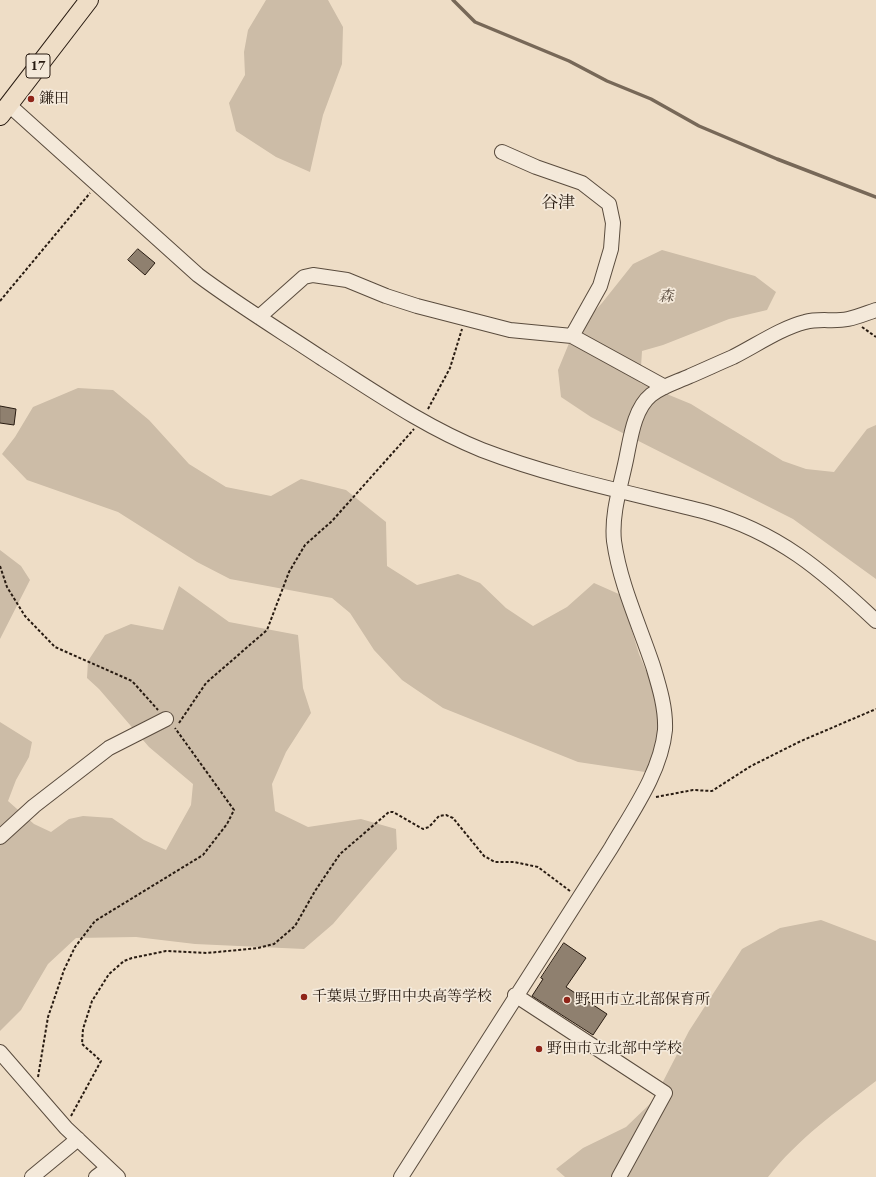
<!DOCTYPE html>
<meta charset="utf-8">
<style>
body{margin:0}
canvas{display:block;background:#eeddc6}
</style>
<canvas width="876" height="1177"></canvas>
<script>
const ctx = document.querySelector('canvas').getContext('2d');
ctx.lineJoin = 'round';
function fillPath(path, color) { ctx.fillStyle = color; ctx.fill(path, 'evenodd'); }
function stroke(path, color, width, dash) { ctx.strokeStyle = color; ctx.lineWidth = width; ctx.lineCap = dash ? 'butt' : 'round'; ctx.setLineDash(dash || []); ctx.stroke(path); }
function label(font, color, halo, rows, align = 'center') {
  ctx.font = font + ' "EB Garamond","Noto Serif JP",serif'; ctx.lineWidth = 3.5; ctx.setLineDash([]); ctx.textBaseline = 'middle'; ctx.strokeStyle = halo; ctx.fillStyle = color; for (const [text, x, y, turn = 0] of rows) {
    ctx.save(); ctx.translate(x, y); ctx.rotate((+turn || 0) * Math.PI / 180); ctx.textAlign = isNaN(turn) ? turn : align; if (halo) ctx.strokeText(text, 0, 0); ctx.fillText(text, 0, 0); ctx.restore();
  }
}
fillPath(new Path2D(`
 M 266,0 L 328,0 L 343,27 L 342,64 L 323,115 L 310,172 L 276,157 L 236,131 L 229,103 L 245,75 L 244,52 L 248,30 Z
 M 662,250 L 755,276 L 776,292 L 767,310 L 729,319 L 663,345 L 642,351 L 640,383 L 691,404 L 783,461 L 806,469 L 834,472 L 867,429 L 876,425 L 876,579 L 793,519 L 591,417 L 561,397 L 558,370 L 572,336 L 602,303 L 633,264 Z
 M 78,388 L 113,390 L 149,420 L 189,464 L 226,487 L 271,496 L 301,479 L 346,490 L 386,522 L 387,566 L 417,585 L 458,574 L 480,583 L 506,608 L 533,626 L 567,607 L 594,583 L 621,595 L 639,654 L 666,718 L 667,735 L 645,772 L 578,762 L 443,708 L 402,680 L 374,650 L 350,613 L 332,598 L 230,579 L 197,562 L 118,512 L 27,480 L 2,454 L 15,437 L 33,407 Z
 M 0,550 L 21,566 L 30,580 L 0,639 Z
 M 179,586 L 229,622 L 298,635 L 303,688 L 311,713 L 286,752 L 272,784 L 275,811 L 308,827 L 361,819 L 396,829 L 397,849 L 333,924 L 304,949 L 195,944 L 136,937 L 76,938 L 48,964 L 21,1010 L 0,1031 L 0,722 L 32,742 L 29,757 L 16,780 L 8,801 L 34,824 L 51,832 L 69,819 L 83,816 L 112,818 L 144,840 L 166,850 L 191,805 L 193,784 L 149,747 L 99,689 L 87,678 L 88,661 L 105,635 L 131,624 L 163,630 Z
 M 821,920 L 876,941 L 876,1081 C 837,1111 798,1139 768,1177 L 565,1177 L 556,1169 L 583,1148 L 626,1127 L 653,1101 L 689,1031 L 742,949 L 780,928 Z`), '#ccbca7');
stroke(new Path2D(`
 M 453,0 L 475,22 L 569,61 L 607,81 L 651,99 L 699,126 L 777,159 L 876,197`), '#776858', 3.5);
const building = new Path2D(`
 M 138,249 L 155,263 L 145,275 L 128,260 Z
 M 0,406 L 16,409 L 14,425 L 0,423 Z
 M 564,943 L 586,958 L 566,987 L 607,1014 L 593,1035 L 532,996 L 543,979 L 541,978 Z`);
fillPath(building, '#8f806f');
stroke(building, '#281b11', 1);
const minor = new Path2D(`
 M 9,105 L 198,275 C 238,305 281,331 323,359 C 375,392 425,427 482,450 C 555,478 631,493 706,512 C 778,532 823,571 876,621
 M 502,152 L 536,167 L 582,183 L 609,204 L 613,223 L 611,249 L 600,286 L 572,336
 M 259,317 L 304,277 L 313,275 L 347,280 L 386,296 L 417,306 L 510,330 L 572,336 L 665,387
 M 0,837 L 34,806 L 109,748 L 166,719
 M 515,995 L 665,1093 L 619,1177
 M 0,1052 L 66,1128 L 118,1177
 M 32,1177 L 78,1139
 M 96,1177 L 108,1168
 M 401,1177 L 611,848 C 632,812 661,772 665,730 C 666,708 659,686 653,666 C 639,624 620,584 614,541 C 611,512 622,482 627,455 C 631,435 635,408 651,395 C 662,386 677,382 690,376 C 704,370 719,363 733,357 C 755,346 781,328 805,322 C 819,318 834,322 848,319 C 858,317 867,313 876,310`);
const major = new Path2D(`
 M 0,116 L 89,0`);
stroke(minor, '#5a4c3e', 16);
stroke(major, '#281b11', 20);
stroke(new Path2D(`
 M 0,301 L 90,193
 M 862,327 L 876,337
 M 428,409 L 450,368 L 462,329
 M 0,566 L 7,587 L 25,616 L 55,647 L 132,681 L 158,710
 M 179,723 L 206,683 L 267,630 L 289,572 L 305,545 L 332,521 L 414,429
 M 656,797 L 693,790 L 712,791 L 751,766 L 801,741 L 876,709
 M 38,1077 L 48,1017 L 64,970 L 75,947 L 95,921 L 203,855 L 227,824 L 234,810 L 175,728
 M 71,1116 L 101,1061 L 82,1044 L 83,1029 L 92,1001 L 109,974 L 124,961 L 132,958 L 166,951 L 207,953 L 258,948 L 274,944 L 295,926 L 315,891 L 340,854 L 389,812 L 393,812 L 423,829 L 429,827 L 439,816 L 446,815 L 453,818 L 484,856 L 495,862 L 514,862 L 538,867 L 570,891`), '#281b11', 2, [3, 2]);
stroke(minor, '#f4e9da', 14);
stroke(major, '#eeddc6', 18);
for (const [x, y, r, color] of [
 [31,99,4,"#8f2418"],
 [304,997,4,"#8f2418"],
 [567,1000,4,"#8f2418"],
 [539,1049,4,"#8f2418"]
]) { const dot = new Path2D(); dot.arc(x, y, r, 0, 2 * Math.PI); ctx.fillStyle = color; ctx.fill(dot); stroke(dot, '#f4e9da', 1.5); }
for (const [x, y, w] of [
 [38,66,24]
]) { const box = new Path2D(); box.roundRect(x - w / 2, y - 12, w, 24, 3); ctx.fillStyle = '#f4e9da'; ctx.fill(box); stroke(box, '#281b11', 1); }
label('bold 14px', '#281b11', null, [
 ["17",38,66]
]);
label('15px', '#281b11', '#f4e9da', [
 ["鎌田",39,99],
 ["千葉県立野田中央高等学校",312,997],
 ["野田市立北部保育所",575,1000],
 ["野田市立北部中学校",547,1049]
], 'left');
label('italic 15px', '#594b3e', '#f4e9da', [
 ["森",666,297]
]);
label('17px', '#281b11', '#f4e9da', [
 ["谷津",558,203]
]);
</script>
